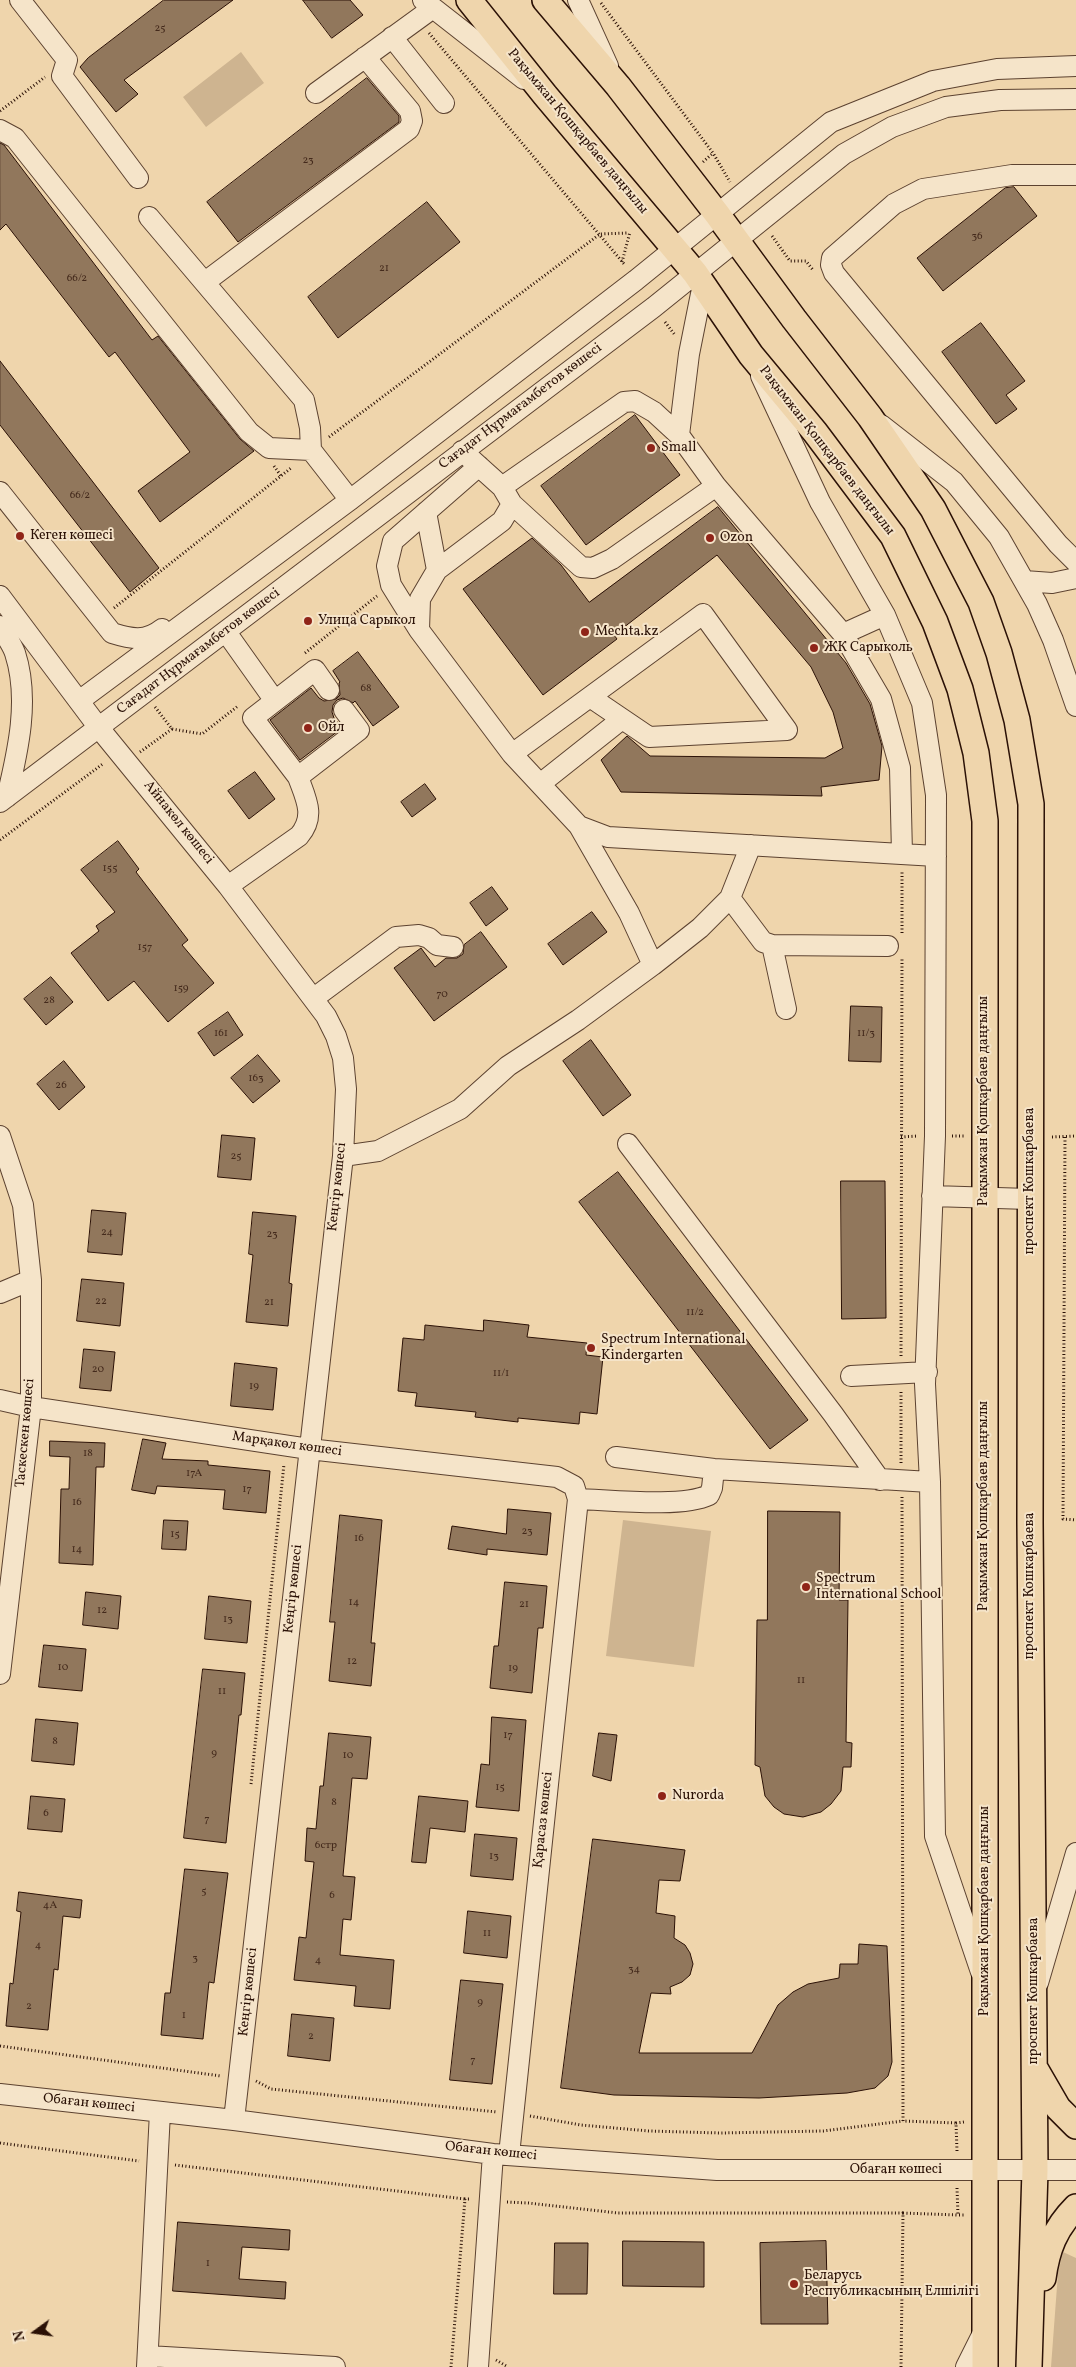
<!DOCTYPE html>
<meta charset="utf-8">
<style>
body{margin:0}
#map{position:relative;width:1076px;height:2367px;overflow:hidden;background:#efd5ac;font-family:Vollkorn,serif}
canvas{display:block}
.north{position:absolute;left:10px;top:2307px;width:50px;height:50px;-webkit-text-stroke:4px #f5e4c9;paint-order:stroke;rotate:256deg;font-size:14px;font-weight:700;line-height:20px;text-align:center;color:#2b1106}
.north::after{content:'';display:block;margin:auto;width:18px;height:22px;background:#2b1106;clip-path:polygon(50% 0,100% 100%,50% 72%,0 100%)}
</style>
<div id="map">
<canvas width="1076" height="2367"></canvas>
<div class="north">N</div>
</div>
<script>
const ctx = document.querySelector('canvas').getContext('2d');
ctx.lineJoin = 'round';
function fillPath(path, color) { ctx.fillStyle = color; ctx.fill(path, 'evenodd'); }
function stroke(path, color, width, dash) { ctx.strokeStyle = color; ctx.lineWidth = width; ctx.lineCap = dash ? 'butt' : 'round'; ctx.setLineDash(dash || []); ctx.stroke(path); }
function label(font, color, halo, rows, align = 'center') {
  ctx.font = font + ' Vollkorn,serif'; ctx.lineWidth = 4; ctx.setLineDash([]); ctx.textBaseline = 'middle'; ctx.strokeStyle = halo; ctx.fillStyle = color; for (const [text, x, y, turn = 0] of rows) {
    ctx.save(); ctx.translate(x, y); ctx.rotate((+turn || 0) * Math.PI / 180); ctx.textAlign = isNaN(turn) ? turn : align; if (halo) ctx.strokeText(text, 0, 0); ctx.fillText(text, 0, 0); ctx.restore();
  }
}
fillPath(new Path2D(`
 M 241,52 L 264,83 L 206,127 L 183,97 Z
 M 623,1520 L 711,1531 L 694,1667 L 606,1656 Z
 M 1063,2252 L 1076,2258 L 1076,2367 L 1051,2367 L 1058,2273 Z`), '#ceb490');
const building = new Path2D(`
 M 164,0 L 233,0 L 124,80 L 138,94 L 116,112 L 80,67 L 88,58 Z
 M 303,0 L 350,0 L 363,15 L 332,38 Z
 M 367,78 L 399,116 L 399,122 L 238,242 L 207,202 Z
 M 0,143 L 4,145 L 152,340 L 158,336 L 240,439 L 254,451 L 160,522 L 138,491 L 190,452 L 115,352 L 109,357 L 6,224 L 0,230 Z
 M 1014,187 L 1037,216 L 943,291 L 917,258 L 1005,188 Z
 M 427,202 L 460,242 L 338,338 L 308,297 Z
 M 981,323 L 1025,381 L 1006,395 L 1017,409 L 996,424 L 942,352 Z
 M 0,361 L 159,568 L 130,592 L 0,425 Z
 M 635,415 L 680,475 L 586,545 L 541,486 Z
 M 718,507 L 846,663 L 870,704 L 882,746 L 879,780 L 821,787 L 822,796 L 621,792 L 601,760 L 627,736 L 650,756 L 825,758 L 843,748 L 833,712 L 811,667 L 717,555 L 614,635 L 617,639 L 543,695 L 463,589 L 532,538 L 561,565 L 589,602 Z
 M 358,652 L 399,707 L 373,726 L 355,701 L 353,703 L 343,698 L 337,700 L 333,705 L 332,712 L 334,718 L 342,728 L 300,760 L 270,720 L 311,688 L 319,698 L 324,701 L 336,699 L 340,695 L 339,683 L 340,682 L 333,671 Z
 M 255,772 L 275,799 L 249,819 L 228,791 Z
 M 425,784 L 436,799 L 412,817 L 401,802 Z
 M 118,841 L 139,869 L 136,872 L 188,940 L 182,945 L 214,983 L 168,1022 L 134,981 L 108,1001 L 71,953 L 99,931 L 96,926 L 115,912 L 81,870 Z
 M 492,887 L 508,909 L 486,926 L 470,903 Z
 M 592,912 L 607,932 L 563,965 L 548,944 Z
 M 481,932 L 507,967 L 434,1021 L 394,968 L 421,948 L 435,967 L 446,958 L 457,958 L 463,954 L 464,945 Z
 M 51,977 L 73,1002 L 46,1025 L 24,999 Z
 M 851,1006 L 882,1007 L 881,1062 L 849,1061 Z
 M 228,1012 L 243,1035 L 214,1056 L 198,1033 Z
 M 591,1040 L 631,1095 L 603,1116 L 563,1061 Z
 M 258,1055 L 280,1081 L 253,1103 L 231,1078 Z
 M 64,1061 L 85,1087 L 59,1110 L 37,1084 Z
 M 222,1135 L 255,1138 L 251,1180 L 218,1177 Z
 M 618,1172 L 808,1420 L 770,1449 L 579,1202 Z
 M 841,1181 L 885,1181 L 886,1318 L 842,1319 Z
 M 92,1210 L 126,1213 L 122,1255 L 88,1252 Z
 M 253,1212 L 296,1216 L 289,1283 L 292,1284 L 288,1326 L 246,1322 L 253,1255 L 249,1254 Z
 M 82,1279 L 124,1283 L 120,1326 L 77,1321 Z
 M 484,1320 L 529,1325 L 527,1337 L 587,1343 L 586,1355 L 603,1357 L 597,1414 L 580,1412 L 579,1424 L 518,1418 L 518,1422 L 475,1417 L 476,1412 L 415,1406 L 417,1393 L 398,1391 L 403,1338 L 424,1340 L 425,1325 L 483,1331 Z
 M 84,1349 L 115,1352 L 111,1391 L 80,1388 Z
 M 235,1363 L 277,1368 L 273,1410 L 231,1406 Z
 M 143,1439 L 166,1443 L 162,1459 L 208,1461 L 208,1465 L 270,1471 L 266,1513 L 223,1509 L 225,1490 L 157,1486 L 155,1494 L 132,1490 Z
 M 50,1441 L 105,1443 L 104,1467 L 96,1467 L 93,1565 L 59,1563 L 61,1489 L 69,1489 L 70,1457 L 50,1456 Z
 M 508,1509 L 551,1513 L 547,1555 L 487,1549 L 487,1555 L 448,1549 L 452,1526 L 506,1534 Z
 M 768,1511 L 840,1512 L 839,1600 L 848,1600 L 846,1742 L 852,1743 L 851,1767 L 843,1767 L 841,1791 L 831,1804 L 821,1812 L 803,1817 L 784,1814 L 774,1807 L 765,1796 L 760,1767 L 755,1765 L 757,1620 L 767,1620 Z
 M 340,1515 L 382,1520 L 371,1643 L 375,1643 L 371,1686 L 329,1681 L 335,1622 L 330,1622 Z
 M 164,1520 L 188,1521 L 186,1550 L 162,1549 Z
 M 505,1582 L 547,1586 L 543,1628 L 538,1628 L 532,1693 L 490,1688 L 494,1646 L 498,1646 Z
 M 86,1592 L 121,1596 L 118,1629 L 83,1625 Z
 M 209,1596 L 251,1601 L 247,1643 L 205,1639 Z
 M 44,1645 L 86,1649 L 82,1691 L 39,1687 Z
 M 203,1669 L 245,1673 L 241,1715 L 239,1715 L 226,1843 L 184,1838 Z
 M 492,1717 L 526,1720 L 519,1811 L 476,1807 L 481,1764 L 489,1765 Z
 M 36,1719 L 78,1723 L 74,1765 L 32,1761 Z
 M 329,1733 L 371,1737 L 367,1779 L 352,1778 L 343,1876 L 355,1877 L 351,1920 L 343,1919 L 340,1955 L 394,1960 L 390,2009 L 354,2006 L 356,1986 L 294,1980 L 299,1937 L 306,1938 L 314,1862 L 305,1861 L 307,1828 L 316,1829 L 320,1786 L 323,1786 Z
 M 599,1733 L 617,1735 L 611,1781 L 593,1776 Z
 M 31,1796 L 65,1799 L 62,1832 L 28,1829 Z
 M 419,1796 L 468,1801 L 465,1832 L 430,1828 L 426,1863 L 412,1862 Z
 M 475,1834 L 517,1838 L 513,1880 L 471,1876 Z
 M 593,1839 L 685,1850 L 680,1881 L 659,1880 L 656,1913 L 675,1916 L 674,1938 L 685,1945 L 690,1953 L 693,1964 L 690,1975 L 682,1982 L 670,1987 L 671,1994 L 651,1993 L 639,2053 L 752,2053 L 778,2005 L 793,1992 L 808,1984 L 839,1978 L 840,1964 L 858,1964 L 859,1944 L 887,1946 L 892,2062 L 888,2076 L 875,2088 L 847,2093 L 759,2098 L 614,2095 L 561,2088 Z
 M 185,1869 L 228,1873 L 214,1983 L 209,1982 L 203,2039 L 161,2035 L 165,1993 L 170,1993 Z
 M 19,1892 L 82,1900 L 80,1918 L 63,1916 L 58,1970 L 54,1969 L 48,2030 L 6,2026 L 10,1983 L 13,1984 L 21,1912 L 17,1911 Z
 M 468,1911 L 511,1916 L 507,1958 L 464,1953 Z
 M 461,1980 L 503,1984 L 492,2084 L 450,2080 Z
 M 292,2014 L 334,2018 L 330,2061 L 288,2056 Z
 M 178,2222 L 290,2230 L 289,2250 L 242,2247 L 239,2279 L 286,2282 L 285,2299 L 173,2291 Z
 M 623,2241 L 704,2242 L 704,2287 L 623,2286 Z
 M 826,2241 L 828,2324 L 761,2324 L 760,2243 Z
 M 555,2243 L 588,2243 L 587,2294 L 554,2294 Z`);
fillPath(building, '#91775c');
stroke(building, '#2b1106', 1);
const minor = new Path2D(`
 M 20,0 L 67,60 L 62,76 L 138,178
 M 423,0 L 524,79
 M 578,0 L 608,66
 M 392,37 L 444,103
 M 316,93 L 433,8
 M 0,130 L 15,138 L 249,432 L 269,448 L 311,450
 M 1076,175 L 1012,175 L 923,189 L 894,204 L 832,258 L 831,265 L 834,273 L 1058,544 L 1076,562
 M 149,217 L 304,400 L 310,428 L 311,450 L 350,500
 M 205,282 L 409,129 L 412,121 L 410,111 L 365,57
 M 761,376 L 820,502 L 885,615 L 922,703 L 936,795 L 935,1136 L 925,1384 L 930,1482 L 935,1836 L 981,1972
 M 881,425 L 954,482 L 999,537 L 1037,604 L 1053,640 L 1076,706
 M 679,435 L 689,354 L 703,284
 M 462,451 L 502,487 L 512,504 L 581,567 L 593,568 L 612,559 L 716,486
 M 502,487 L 624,402 L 635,401 L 654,412 L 679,435 L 716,486 L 843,634 L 881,699 L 900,768 L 902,854
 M 0,492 L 112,633 C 131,639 146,642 162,629
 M 512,504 L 502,521 L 437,570 L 420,599 L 419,630 L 512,754 L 703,614 L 787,730 L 649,737 L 590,697
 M 426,512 L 437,570
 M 1024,581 L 1052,583 L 1076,578
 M 0,596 L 99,728 L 228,886 L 326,1016 L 336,1036 L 343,1058 L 346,1089 L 343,1156 L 234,2120
 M 0,626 C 5,635 12,644 15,653 C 30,699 18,751 7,797
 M 419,630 L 391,585 L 387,566 L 393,541 L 479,466
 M 226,632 L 275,701
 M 843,634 L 885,615
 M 329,690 L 315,670 L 253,718 L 298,777 L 359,730 L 344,710
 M 79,701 L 350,500 L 636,280 L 831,122 L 933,81 L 997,69 L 1076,66
 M 512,754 L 579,826 L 608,837 L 936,856
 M 540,784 L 622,719
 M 0,802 L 654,307 L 844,154 L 892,127 L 946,107 L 1000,100 L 1076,99
 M 228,886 L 299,836 C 316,816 306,799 298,777
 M 730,898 L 763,942 L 772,945 L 888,946
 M 772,945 L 786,1009
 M 653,965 L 700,928 L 730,898 L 751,845
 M 314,998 L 396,937 L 419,935 L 429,938 L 437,945 L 453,947
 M 0,1136 L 23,1205 L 31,1280 L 31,1407 L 0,1674
 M 628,1144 L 833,1414 L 880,1480
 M 343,1156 L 378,1151 L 460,1109 L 508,1066 L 578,1020 L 653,965 L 629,913 L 579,826
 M 932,1196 L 1029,1199
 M 0,1293 L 31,1280
 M 851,1376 L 927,1372
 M 0,1400 L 31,1407 L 309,1449 L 557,1477 L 574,1486 L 578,1499 L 509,2155
 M 616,1457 L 714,1469 L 930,1482
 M 578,1499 C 611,1500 682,1508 709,1495 L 712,1488 L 714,1469
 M 1038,1983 L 1076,1853
 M 0,2094 L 234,2120 L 493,2154 L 717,2170 L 1076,2170
 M 148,2356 L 335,2367
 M 147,2367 L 160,2112
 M 478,2367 L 493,2154
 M 966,2367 L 985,2329`);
const major = new Path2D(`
 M 469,0 L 545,95 L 695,273 L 751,355 L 815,432 L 893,536 L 935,622 L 960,689 L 976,753 L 985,821 L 985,2367
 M 545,0 L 618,86 L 717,214 L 794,319 L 870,417 L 933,509 L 981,602 L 999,653 L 1017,720 L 1031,804 L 1030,1522 L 1035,2170 L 1029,2367
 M 1036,2070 L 1058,2108 L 1076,2126
 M 1043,2278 C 1047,2249 1055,2228 1076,2207`);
stroke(minor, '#5c4230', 22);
stroke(major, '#2b1106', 28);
stroke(new Path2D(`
 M 601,3 L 713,153 L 730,182
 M 429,33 L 625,265
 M 0,111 L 45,77
 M 703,162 L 713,153
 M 772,236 L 790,261 L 806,261 L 813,270
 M 622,262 L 630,232
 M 665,322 L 675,335
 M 329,437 L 600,234 L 628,233
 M 274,466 L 281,476
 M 114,608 L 291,468
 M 305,653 L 377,596
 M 155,707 L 172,729 L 202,734 L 238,706
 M 140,752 L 172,729
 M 0,840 L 104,763
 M 902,933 L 902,872
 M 952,1136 L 966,1136
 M 901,1137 L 918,1136
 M 1052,1137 L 1076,1136
 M 1065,1137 L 1063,1519 L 1076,1520
 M 901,1356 L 902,957
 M 901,1392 L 901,1463
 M 902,1497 L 903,2121 L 956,2123
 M 251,1784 L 284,1464
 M 0,2046 L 221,2076
 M 256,2081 L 271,2089 L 497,2112
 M 530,2116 L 581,2125 L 649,2131 L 720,2133 L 823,2131 L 903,2121
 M 0,2143 L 139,2161
 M 957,2151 L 956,2123 L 964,2122
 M 175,2165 L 465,2199
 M 957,2188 L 958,2215 L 964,2215
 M 507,2202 L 528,2203 L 618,2213 L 903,2213
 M 496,2360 L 508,2367
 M 451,2367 L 465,2199 L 471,2199
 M 901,2367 L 903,2213 L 958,2215`), '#2b1106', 3, [1, 2.5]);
stroke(minor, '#f5e4c9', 20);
stroke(major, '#efd5ac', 25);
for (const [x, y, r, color] of [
 [651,448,5,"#8f2418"],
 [20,536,5,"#8f2418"],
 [710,538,5,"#8f2418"],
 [308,621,5,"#8f2418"],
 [585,632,5,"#8f2418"],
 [814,648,5,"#8f2418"],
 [308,728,5,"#8f2418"],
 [591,1348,5,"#8f2418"],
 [806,1587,5,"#8f2418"],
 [662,1796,5,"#8f2418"],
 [794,2284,5,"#8f2418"]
]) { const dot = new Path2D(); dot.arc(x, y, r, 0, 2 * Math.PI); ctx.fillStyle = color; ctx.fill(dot); stroke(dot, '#f5e4c9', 2); }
label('11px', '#442a1c', null, [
 ["25",160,29],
 ["23",308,161],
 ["36",977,237],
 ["21",384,269],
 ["66/2",77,279],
 ["66/2",80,496],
 ["68",366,689],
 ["155",110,869],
 ["157",145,948],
 ["159",181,989],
 ["70",442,995],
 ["28",49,1001],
 ["161",221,1034],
 ["11/3",866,1034],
 ["163",256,1079],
 ["26",61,1086],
 ["25",236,1157],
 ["24",107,1233],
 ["23",272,1235],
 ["22",101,1302],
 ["21",269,1303],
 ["11/2",695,1313],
 ["20",98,1370],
 ["11/1",501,1374],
 ["19",254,1387],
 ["18",88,1454],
 ["17А",194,1474],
 ["17",247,1490],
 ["16",77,1503],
 ["23",527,1532],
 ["15",175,1535],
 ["16",359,1539],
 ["14",77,1550],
 ["14",354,1603],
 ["21",524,1605],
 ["12",102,1611],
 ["13",228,1620],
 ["12",352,1662],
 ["10",63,1668],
 ["19",513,1669],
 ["11",801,1681],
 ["11",222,1692],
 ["17",508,1736],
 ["8",55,1742],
 ["9",214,1754],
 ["10",348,1756],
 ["15",500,1788],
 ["8",334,1803],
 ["6",46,1814],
 ["7",207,1820],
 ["6стр",326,1846],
 ["13",494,1857],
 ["5",204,1892],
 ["6",332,1896],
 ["4А",50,1906],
 ["11",487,1934],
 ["4",38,1946],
 ["3",195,1959],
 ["4",318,1961],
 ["34",634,1970],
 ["9",480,2003],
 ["2",29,2007],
 ["1",184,2016],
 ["2",311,2037],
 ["7",473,2061],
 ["1",208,2264]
]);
label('14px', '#2b1106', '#f5e4c9', [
 ["Рақымжан Қошқарбаев даңғылы",577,132,50],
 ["Сағадат Нұрмағамбетов көшесі",521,407,-37],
 ["Рақымжан Қошқарбаев даңғылы",826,451,52],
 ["Сағадат Нұрмағамбетов көшесі",199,652,-37],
 ["Айнакөл көшесі",178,823,51],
 ["Рақымжан Қошқарбаев даңғылы",984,1101,-90],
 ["проспект Кошкарбаева",1030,1181,-90],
 ["Кеңгір көшесі",338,1187,-84],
 ["Таскескен көшесі",26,1433,-85],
 ["Марқакөл көшесі",287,1445,8],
 ["Рақымжан Қошқарбаев даңғылы",984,1506,-90],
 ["проспект Кошкарбаева",1030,1586,-90],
 ["Кеңгір көшесі",294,1589,-84],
 ["Қарасаз көшесі",544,1820,-84],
 ["Рақымжан Қошқарбаев даңғылы",985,1911,-90],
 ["проспект Кошкарбаева",1034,1991,-90],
 ["Кеңгір көшесі",249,1992,-84],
 ["Обаған көшесі",89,2104,6],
 ["Обаған көшесі",491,2152,6],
 ["Обаған көшесі",896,2170]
]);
label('14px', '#2b1106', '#f5e4c9', [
 ["Small",661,448],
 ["Кеген көшесі",30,536],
 ["Ozon",720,538],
 ["Улица Сарыкол",318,621],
 ["Mechta.kz",595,632],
 ["ЖК Сарыколь",824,648],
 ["Ойл",318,728],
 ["Spectrum International",601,1340],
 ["Kindergarten",601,1356],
 ["Spectrum",816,1579],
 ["International School",816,1595],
 ["Nurorda",672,1796],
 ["Беларусь",804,2276],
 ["Республикасының Елшілігі",804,2292]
], 'left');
</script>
